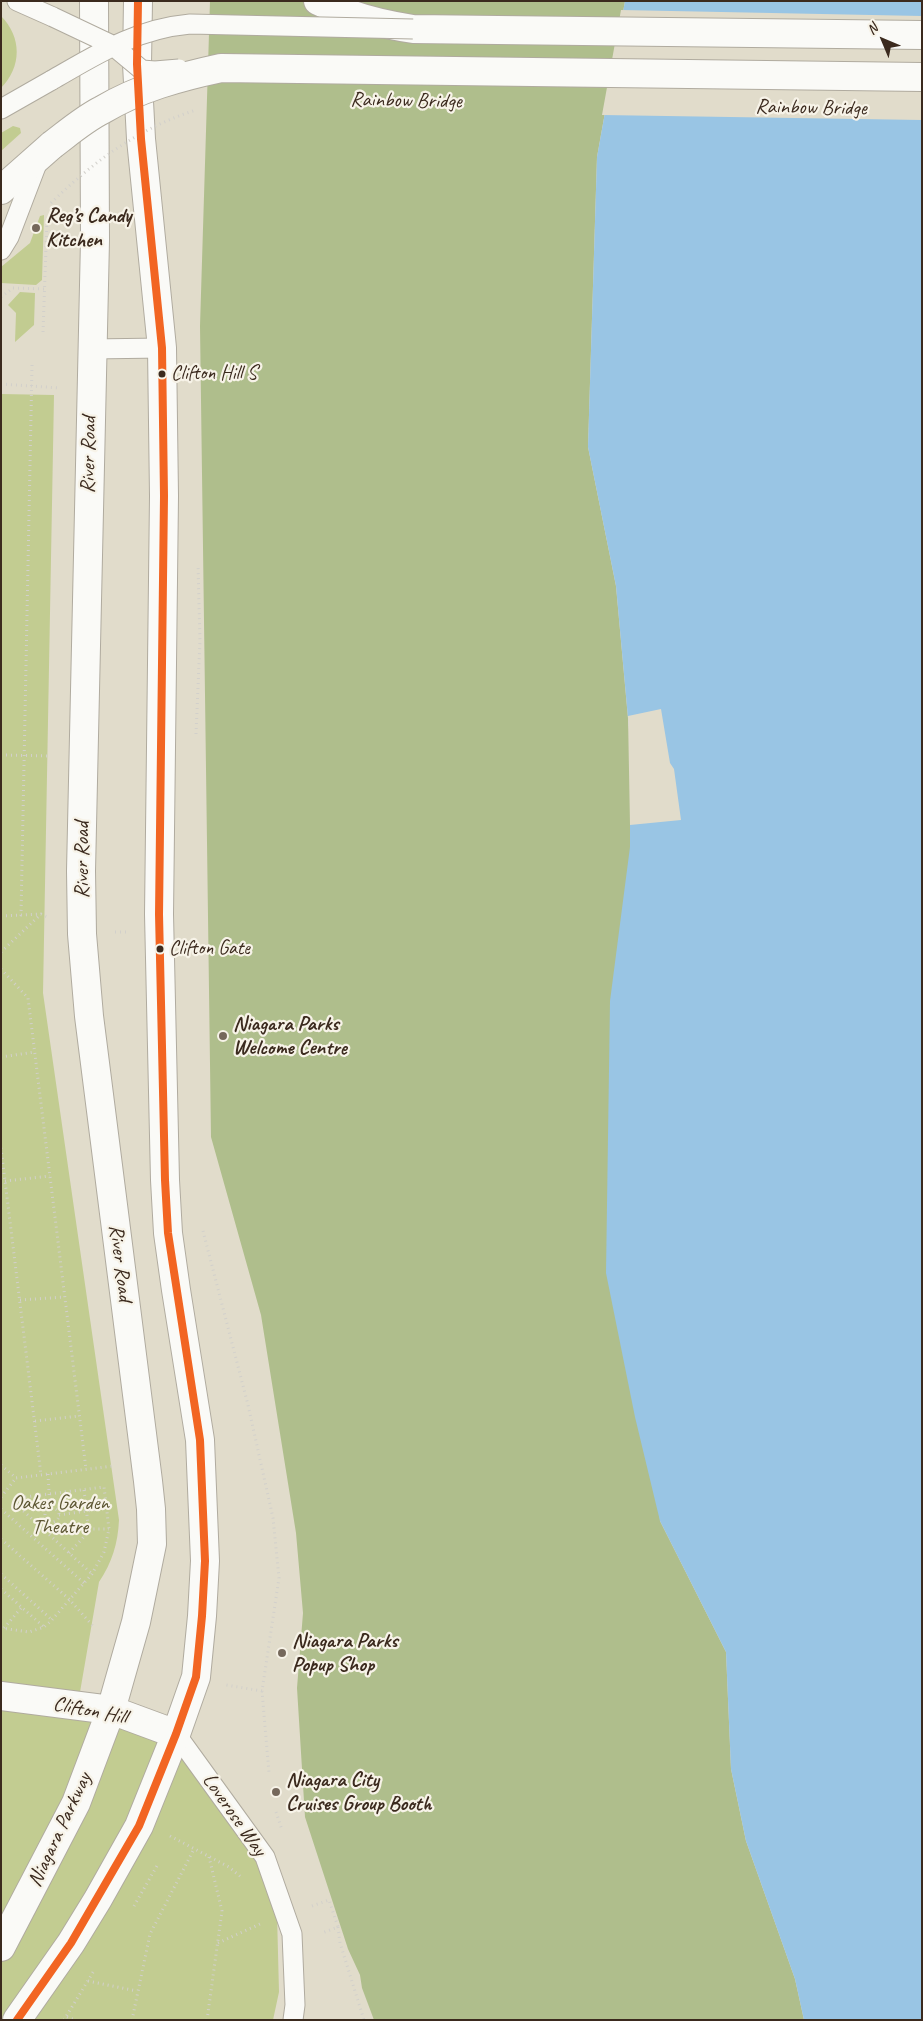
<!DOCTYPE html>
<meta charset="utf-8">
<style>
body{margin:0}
#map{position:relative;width:923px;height:2021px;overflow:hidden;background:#e1dccb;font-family:Caveat,sans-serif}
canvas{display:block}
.frame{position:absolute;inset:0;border:2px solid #3b2a1e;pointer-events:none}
.north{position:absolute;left:858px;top:15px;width:50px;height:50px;-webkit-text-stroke:4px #f7f3e8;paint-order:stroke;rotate:315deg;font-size:14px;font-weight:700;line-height:20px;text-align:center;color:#3b2a1e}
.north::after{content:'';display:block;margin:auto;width:18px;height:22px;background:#3b2a1e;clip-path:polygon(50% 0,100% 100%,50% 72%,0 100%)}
</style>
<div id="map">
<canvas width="923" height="2021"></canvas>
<div class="frame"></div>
<div class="north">N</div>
</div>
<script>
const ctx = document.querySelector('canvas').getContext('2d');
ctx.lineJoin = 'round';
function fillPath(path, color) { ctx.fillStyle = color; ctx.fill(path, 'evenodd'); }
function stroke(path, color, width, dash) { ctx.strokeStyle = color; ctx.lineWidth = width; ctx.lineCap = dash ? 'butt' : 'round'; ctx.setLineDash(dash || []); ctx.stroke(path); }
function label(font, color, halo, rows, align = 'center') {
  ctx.font = font + ' Caveat,sans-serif'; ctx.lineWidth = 4.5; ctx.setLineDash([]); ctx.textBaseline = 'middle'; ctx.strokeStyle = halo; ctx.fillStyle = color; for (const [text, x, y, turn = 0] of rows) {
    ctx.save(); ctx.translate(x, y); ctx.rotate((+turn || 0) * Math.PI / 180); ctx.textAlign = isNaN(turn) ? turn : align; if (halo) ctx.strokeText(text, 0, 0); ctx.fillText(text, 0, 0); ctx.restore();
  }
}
fillPath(new Path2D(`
 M 1,16 C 22,37 22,67 1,88 Z
 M 13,126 L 20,128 L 21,133 L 1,151 L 1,133 Z
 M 44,215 L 42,280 L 36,285 L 1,283 L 1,267 L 30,243 L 40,216 Z
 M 20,292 L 35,293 L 34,325 L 15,342 L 16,313 L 8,305 Z
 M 1,394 L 54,395 L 43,993 L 119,1520 C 118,1543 112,1563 99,1582 L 80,1692 L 176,1734 L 251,1837 L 277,1914 L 279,1992 L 273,2020 L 1,2020 Z`), '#c2cc91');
fillPath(new Path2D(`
 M 210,1 L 625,1 L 597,157 L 588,447 L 616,586 L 630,740 L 630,847 L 660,1521 L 726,1652 L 731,1769 L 746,1841 L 795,1979 L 804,2020 L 374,2020 L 362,1988 L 360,1975 L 348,1949 L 305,1817 L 297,1688 L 303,1613 L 296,1533 L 261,1315 L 211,1137 L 200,326 Z`), '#afbe8c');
fillPath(new Path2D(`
 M 625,1 L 922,1 L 922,2020 L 804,2020 L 795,1979 L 746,1841 L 731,1769 L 726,1652 L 660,1521 L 635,1417 L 606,1273 L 610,1001 L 630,847 L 630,740 L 616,586 L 588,447 L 597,157 Z`), '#99c5e4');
fillPath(new Path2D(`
 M 621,10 L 922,16 L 922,120 L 602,115 Z
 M 661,709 L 670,763 L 674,769 L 681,820 L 630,825 L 628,716 Z`), '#e1dccb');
const lane = new Path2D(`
 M 17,1 L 53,17
 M 1,109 L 52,80
 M 1,250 L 9,237 L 38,161
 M 91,349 L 162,348
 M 176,1734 L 265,1857 L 292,1934 L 295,2005 L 293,2020`);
const secondary = new Path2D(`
 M 1,1696 L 111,1710 L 176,1734
 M 1,1947 L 76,1803 L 111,1710 L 136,1622 L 152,1544 L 151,1509 L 148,1481 L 89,1016 L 82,934 L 81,871 L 95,240 L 94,1
 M 17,2020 L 71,1943 L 98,1899 L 139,1826 L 176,1734 L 196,1677 L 202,1616 L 205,1561 L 200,1440 L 176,1290 L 168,1233 L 165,1180 L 159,914 L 164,496 L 162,348 L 141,139 L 137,64 L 138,1`);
const highway = new Path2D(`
 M 318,1 C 349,16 379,24 413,29 L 922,35
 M 1,190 L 52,145`);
stroke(lane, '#b0ab9f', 21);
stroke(secondary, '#b0ab9f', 30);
stroke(highway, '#b0ab9f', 30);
stroke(new Path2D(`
 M 1,297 L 13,288 L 46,289
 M 43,332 L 47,220
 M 32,365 L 21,915 L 41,914
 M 1,384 L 60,388
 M 196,734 L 200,641 L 198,565
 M 1,755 L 51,756
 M 1,916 L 21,915
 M 115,932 L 128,932
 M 1,952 L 41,914 L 49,918
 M 1,969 L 28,998 L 86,1469
 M 1,1057 L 35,1052
 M 1,1148 L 41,1475
 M 5,1181 L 50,1176
 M 203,1231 L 248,1405 L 273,1518 L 279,1578 L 262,1691 L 226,1685
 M 20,1300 L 65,1297
 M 35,1421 L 79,1416
 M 1,1465 L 16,1478 L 113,1466
 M 48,1474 L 50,1509
 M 84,1490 L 89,1532
 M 1,1497 L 16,1478
 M45 1515a7 7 0 1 1 14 0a7 7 0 1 1-14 0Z
 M 1,1509 L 84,1583
 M 59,1515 L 107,1508
 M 1,1539 L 69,1599 L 93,1626
 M 69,1553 L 91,1529 L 109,1529
 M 1,1574 L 52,1620
 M 1,1589 L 44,1627
 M 1,1628 L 29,1632 L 44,1627 L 50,1622 L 92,1574 L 104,1552 L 109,1529 L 104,1487 L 25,1497 L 18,1506 L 92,1574
 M 4,1628 L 22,1607
 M 262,1691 L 269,1773
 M 276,1812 L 282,1830
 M 170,1836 L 229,1867 L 241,1877
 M 134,1906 L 158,1864
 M 312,1906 L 329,1900 L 338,1927 L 322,1933
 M 338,1927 L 340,1943 L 364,2020
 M 218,1943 L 260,1924
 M 88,1981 L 137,1991
 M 67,2017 L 75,2020
 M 64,2020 L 95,1969
 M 132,2020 L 150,1934 L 194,1849
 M 207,2020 L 222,1911 L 209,1857`), '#d2d0cb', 3, [1, 4]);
stroke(lane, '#fafaf7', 19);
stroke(secondary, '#fafaf7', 28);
stroke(highway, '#fafaf7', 28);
const laneBridge = new Path2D(`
 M 53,17 L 112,45 L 142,70 L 155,71 L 179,69
 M 52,80 C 99,53 136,29 190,24 L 413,29`);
const highwayBridge = new Path2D(`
 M 52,145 C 68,133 84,119 102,110 C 139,88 179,77 221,68 L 922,77`);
stroke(laneBridge, '#b0ab9f', 21, []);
stroke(highwayBridge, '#b0ab9f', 30, []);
stroke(new Path2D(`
 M 51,203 C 94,161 139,128 196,110`), '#d2d0cb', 3, [1, 4]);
stroke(laneBridge, '#fafaf7', 19);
stroke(highwayBridge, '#fafaf7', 28);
stroke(new Path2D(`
 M 17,2020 L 71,1943 L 139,1826 L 176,1734 L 196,1677 L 202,1616 L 205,1561 L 200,1440 L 168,1233 L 165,1180 L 159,914 L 164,496 L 162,348 L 141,139 L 137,64 L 138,1`), '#f26522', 8);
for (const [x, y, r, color] of [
 [36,228,5,"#75685b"],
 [162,374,4.5,"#3b2a1e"],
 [160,949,4.5,"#3b2a1e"],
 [223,1036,5,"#75685b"],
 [282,1653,5,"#75685b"],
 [276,1792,5,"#75685b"]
]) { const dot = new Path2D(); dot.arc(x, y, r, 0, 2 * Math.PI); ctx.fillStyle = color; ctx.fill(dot); stroke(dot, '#f7f3e8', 2); }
label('20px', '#3b2a1e', '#f7f3e8', [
 ["Clifton Hill S",171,374],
 ["Clifton Gate",169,949]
], 'left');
label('21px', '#3b2a1e', '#f7f3e8', [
 ["Rainbow Bridge",406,101,1],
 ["Rainbow Bridge",811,108,1],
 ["River Road",89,455,-89],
 ["River Road",82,860,-90],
 ["River Road",120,1263,83],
 ["Clifton Hill",90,1711,11],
 ["Loverose Way",234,1815,55],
 ["Niagara Parkway",60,1830,-65]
]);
label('bold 21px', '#3b2a1e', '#f7f3e8', [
 ["Reg’s Candy",46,216],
 ["Kitchen",46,240],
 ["Niagara Parks",233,1024],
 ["Welcome Centre",233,1048],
 ["Niagara Parks",292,1641],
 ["Popup Shop",292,1665],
 ["Niagara City",286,1780],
 ["Cruises Group Booth",286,1804]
], 'left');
label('21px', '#5c5632', '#f7f3e8', [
 ["Oakes Garden",60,1503],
 ["Theatre",60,1527]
]);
</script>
